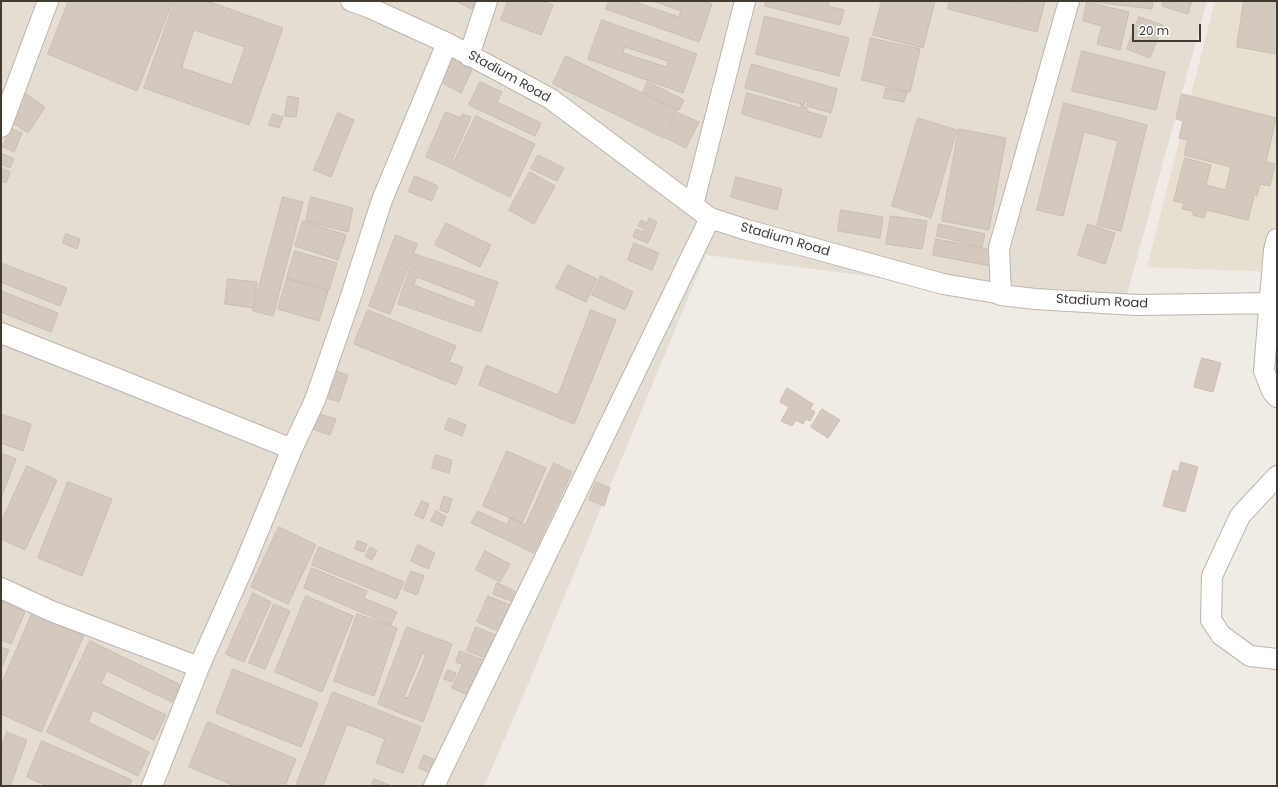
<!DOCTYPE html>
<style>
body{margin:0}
#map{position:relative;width:1278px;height:787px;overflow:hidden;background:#f0ebe4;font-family:Poppins,sans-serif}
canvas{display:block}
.frame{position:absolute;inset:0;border:2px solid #413b34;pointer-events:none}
.scale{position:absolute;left:1132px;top:24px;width:69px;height:18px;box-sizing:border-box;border:2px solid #413b34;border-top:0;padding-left:5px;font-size:12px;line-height:14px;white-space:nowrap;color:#413b34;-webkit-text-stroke:3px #fff;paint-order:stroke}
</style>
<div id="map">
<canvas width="1278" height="787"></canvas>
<div class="frame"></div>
<div class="scale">20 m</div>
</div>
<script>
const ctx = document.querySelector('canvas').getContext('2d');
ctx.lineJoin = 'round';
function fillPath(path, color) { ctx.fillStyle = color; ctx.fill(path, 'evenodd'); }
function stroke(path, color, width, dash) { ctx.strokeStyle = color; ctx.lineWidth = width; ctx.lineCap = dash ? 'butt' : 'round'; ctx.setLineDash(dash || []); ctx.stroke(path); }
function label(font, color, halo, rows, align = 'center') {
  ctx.font = font + ' Poppins,sans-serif'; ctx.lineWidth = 3; ctx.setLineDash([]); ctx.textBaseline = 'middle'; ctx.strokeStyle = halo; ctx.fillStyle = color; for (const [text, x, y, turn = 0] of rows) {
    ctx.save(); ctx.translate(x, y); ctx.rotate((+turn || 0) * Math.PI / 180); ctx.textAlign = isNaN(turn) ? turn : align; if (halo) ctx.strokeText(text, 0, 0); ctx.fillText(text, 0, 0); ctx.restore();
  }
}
fillPath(new Path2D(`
 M 1,1 L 1207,1 L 1123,309 L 706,255 L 521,701 L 484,786 L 1,786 Z`), '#e3ddd2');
fillPath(new Path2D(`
 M 1215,1 L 1277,1 L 1277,272 L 1147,267 Z`), '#e7dfcf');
const building = new Path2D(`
 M 69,1 L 173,1 L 137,91 L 48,54 Z
 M 175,1 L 207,1 L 283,28 L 249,125 L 144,88 ZM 194,30 L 245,47 L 232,85 L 182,68 Z
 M 456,1 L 476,1 L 472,9 Z
 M 508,1 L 543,1 L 553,5 L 541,35 L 501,20 Z
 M 609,1 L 638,1 L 638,3 L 679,17 L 681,11 L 653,1 L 703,1 L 712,4 L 699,42 L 606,9 Z
 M 766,1 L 829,1 L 828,6 L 844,10 L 840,25 L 765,6 Z
 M 882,1 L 935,1 L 923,48 L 873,35 Z
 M 950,1 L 1010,1 L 1019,3 L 1020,1 L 1045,1 L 1037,32 L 948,9 Z
 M 1094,1 L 1153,1 L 1152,9 L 1094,2 Z
 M 1163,1 L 1192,1 L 1188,14 L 1162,6 Z
 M 1244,1 L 1277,1 L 1277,54 L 1237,47 Z
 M 1087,2 L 1129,12 L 1120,50 L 1097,44 L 1102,26 L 1083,21 Z
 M 765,16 L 849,38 L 839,76 L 756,54 Z
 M 1139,17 L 1163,25 L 1150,58 L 1127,49 Z
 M 602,20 L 697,54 L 683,93 L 588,59 ZM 625,47 L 668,61 L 666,67 L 623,53 Z
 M 871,38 L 920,49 L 910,92 L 862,80 Z
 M 1082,51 L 1165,72 L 1156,110 L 1072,91 Z
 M 566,56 L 677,110 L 664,138 L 553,84 Z
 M 453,59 L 472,70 L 461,93 L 441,82 Z
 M 752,64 L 837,89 L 831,113 L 807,106 L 808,102 L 805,101 L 804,105 L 745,88 Z
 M 480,82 L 502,92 L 497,102 L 541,123 L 535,136 L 469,105 Z
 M 648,82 L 684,100 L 679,110 L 643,92 Z
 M 886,88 L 907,92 L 904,102 L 884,98 Z
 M 23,92 L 45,107 L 28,133 L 6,118 Z
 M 747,93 L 801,108 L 801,105 L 807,108 L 806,111 L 827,117 L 821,138 L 742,114 Z
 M 1182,94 L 1276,118 L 1266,162 L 1275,164 L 1270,186 L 1260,184 L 1257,196 L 1226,188 L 1231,167 L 1184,155 L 1188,140 L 1179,138 L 1183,121 L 1176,119 Z
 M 288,96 L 299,98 L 296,117 L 285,116 Z
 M 1064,103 L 1147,125 L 1121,231 L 1097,225 L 1118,141 L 1084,132 L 1063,216 L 1037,210 Z
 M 446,112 L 461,118 L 462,114 L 471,117 L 449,167 L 426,157 Z
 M 338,113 L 354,120 L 331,177 L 314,170 Z
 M 678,113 L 699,122 L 686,148 L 666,138 Z
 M 273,114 L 283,117 L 279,128 L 269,125 Z
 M 476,116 L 535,144 L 510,197 L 451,168 Z
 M 918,118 L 957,130 L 931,218 L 892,206 Z
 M 10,128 L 22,133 L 14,152 L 3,147 Z
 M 959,129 L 1006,138 L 989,230 L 942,221 Z
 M 1,153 L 14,159 L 10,168 L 1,164 Z
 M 538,155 L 564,168 L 557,181 L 531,169 Z
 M 1185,158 L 1211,165 L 1206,185 L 1254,197 L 1248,220 L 1206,210 L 1204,218 L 1193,215 L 1193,211 L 1182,209 L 1184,203 L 1174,201 Z
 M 1,168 L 10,172 L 6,183 L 1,181 Z
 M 530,172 L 555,186 L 534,224 L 509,210 Z
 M 415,176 L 438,186 L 432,201 L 409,192 Z
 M 736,177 L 782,189 L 777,210 L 731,197 Z
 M 283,197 L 303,202 L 273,316 L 253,311 Z
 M 311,197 L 353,208 L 348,232 L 306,221 Z
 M 841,210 L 883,217 L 880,238 L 838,231 Z
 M 891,216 L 927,221 L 922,249 L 886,244 Z
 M 649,218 L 657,222 L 648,243 L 633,237 L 636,229 L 643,232 L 645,229 L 638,226 L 641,220 L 647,223 Z
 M 303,221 L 346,235 L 338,260 L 295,246 Z
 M 446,223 L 491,245 L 480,267 L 435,245 Z
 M 939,224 L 985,234 L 982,247 L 937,236 Z
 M 1088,224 L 1115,233 L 1105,264 L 1078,255 Z
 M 66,234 L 80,239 L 77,249 L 63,243 Z
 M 396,235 L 417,244 L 390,314 L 369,306 Z
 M 936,239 L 993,250 L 990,266 L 933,255 Z
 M 634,243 L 659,253 L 652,270 L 628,260 Z
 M 295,251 L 337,263 L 329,290 L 287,278 Z
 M 415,254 L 498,282 L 481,332 L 398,304 ZM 417,277 L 477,300 L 474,308 L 414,285 Z
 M 1,263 L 67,288 L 60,306 L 1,282 Z
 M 568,265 L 597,279 L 586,302 L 556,288 Z
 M 601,276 L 633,292 L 625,310 L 592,295 Z
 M 228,279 L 257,282 L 254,308 L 225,304 Z
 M 287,279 L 328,291 L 319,321 L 278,309 Z
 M 1,291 L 58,313 L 51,332 L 1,312 Z
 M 368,310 L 456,346 L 449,362 L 463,367 L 456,385 L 354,344 Z
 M 591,310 L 616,320 L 574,424 L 479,385 L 486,365 L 558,395 Z
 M 1202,358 L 1221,363 L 1213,392 L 1194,387 Z
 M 333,370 L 348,375 L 339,402 L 324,397 Z
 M 787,388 L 813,404 L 810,409 L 815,412 L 810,421 L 806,419 L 803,424 L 796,420 L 792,426 L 781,421 L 789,407 L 780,402 Z
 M 822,409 L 840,420 L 828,438 L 811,427 Z
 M 316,413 L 336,419 L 330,435 L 310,428 Z
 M 1,414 L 31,424 L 23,451 L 1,443 Z
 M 449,418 L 466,425 L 462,436 L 445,429 Z
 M 507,451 L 546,468 L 522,523 L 483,506 Z
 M 1,453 L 16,459 L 1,498 Z
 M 436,455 L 452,460 L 449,473 L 432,468 Z
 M 1181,462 L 1198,467 L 1185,512 L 1163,506 L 1173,470 L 1178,472 Z
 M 554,463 L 572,472 L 534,553 L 471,523 L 478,511 L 507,525 L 510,518 L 525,525 Z
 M 27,466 L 57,480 L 25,550 L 1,539 L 1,523 Z
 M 68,482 L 112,499 L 82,576 L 38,558 Z
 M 596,482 L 610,488 L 604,506 L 589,500 Z
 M 444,496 L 452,499 L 448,513 L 440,510 Z
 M 422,501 L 429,504 L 423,519 L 415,515 Z
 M 436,511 L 446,517 L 442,526 L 431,521 Z
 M 279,527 L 316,545 L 288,604 L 251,587 Z
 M 358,541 L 367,544 L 364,552 L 355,549 Z
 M 418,545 L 435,553 L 428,569 L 411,561 Z
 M 319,547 L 404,582 L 396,599 L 312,565 Z
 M 371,547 L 377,551 L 372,560 L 365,556 Z
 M 485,551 L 510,564 L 500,582 L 476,570 Z
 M 312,568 L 367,591 L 364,598 L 397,612 L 391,625 L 304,588 Z
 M 411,571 L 424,576 L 417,595 L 404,590 Z
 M 497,583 L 515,591 L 511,601 L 493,594 Z
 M 253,593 L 271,602 L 244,662 L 226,654 Z
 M 306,596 L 353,616 L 322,692 L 275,672 Z
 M 488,596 L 512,606 L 501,632 L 477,622 Z
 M 1,601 L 25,612 L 11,644 L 1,640 Z
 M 274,604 L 290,611 L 265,669 L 249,663 Z
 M 33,612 L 84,635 L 41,732 L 1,714 L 1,685 Z
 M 357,614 L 397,628 L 374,696 L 334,681 Z
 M 407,627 L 452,644 L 423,722 L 378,704 ZM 423,653 L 426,655 L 408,698 L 404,697 Z
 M 476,627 L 498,636 L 489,659 L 467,651 Z
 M 90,641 L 181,685 L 172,702 L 107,671 L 101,684 L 166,715 L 154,740 L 93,710 L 88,722 L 149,752 L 138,776 L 47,732 Z
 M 1,647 L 9,650 L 1,669 Z
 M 460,651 L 486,661 L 482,672 L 456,662 Z
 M 462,666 L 479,673 L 470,696 L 452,688 Z
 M 233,669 L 318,703 L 301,747 L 216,713 Z
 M 448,670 L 456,673 L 452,682 L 444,679 Z
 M 333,692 L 421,727 L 403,773 L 376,763 L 385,739 L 347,724 L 323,786 L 296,786 Z
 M 208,722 L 296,759 L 285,786 L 235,786 L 189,767 Z
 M 7,732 L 27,740 L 10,786 L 1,786 L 1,749 Z
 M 42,741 L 132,780 L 129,786 L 47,786 L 27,777 Z
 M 424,755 L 439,762 L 434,774 L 419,768 Z
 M 374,779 L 392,786 L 371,786 Z`);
fillPath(building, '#d3c9be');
stroke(building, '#cabeaf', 1);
const minor = new Path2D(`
 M 351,1 L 368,7 L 447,43 L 551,99 L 710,218 L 747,230 L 943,284 L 996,293 L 1001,295 L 1035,299 L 1137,305 L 1277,303
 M 469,56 L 487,1
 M 1,127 L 48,1
 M 693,205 L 745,1
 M 1277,239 L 1274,250 L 1264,371 L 1272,391 L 1277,397
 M 1001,295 L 999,248 L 1069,1
 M 1,333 L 118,379 L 292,449
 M 1277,476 L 1240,516 L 1212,576 L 1211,620 L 1221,635 L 1250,656 L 1277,659
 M 1,588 L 51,611 L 199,667
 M 152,786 L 199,667 L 243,568 L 292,449 L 315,400 L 350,299 L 382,200 L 447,43
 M 434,786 L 710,218`);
stroke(minor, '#bdb5ab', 22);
stroke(minor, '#fff', 20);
label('13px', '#413b34', '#fff', [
 ["Stadium Road",509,77,29],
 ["Stadium Road",785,240,16],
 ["Stadium Road",1102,302,3]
]);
</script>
